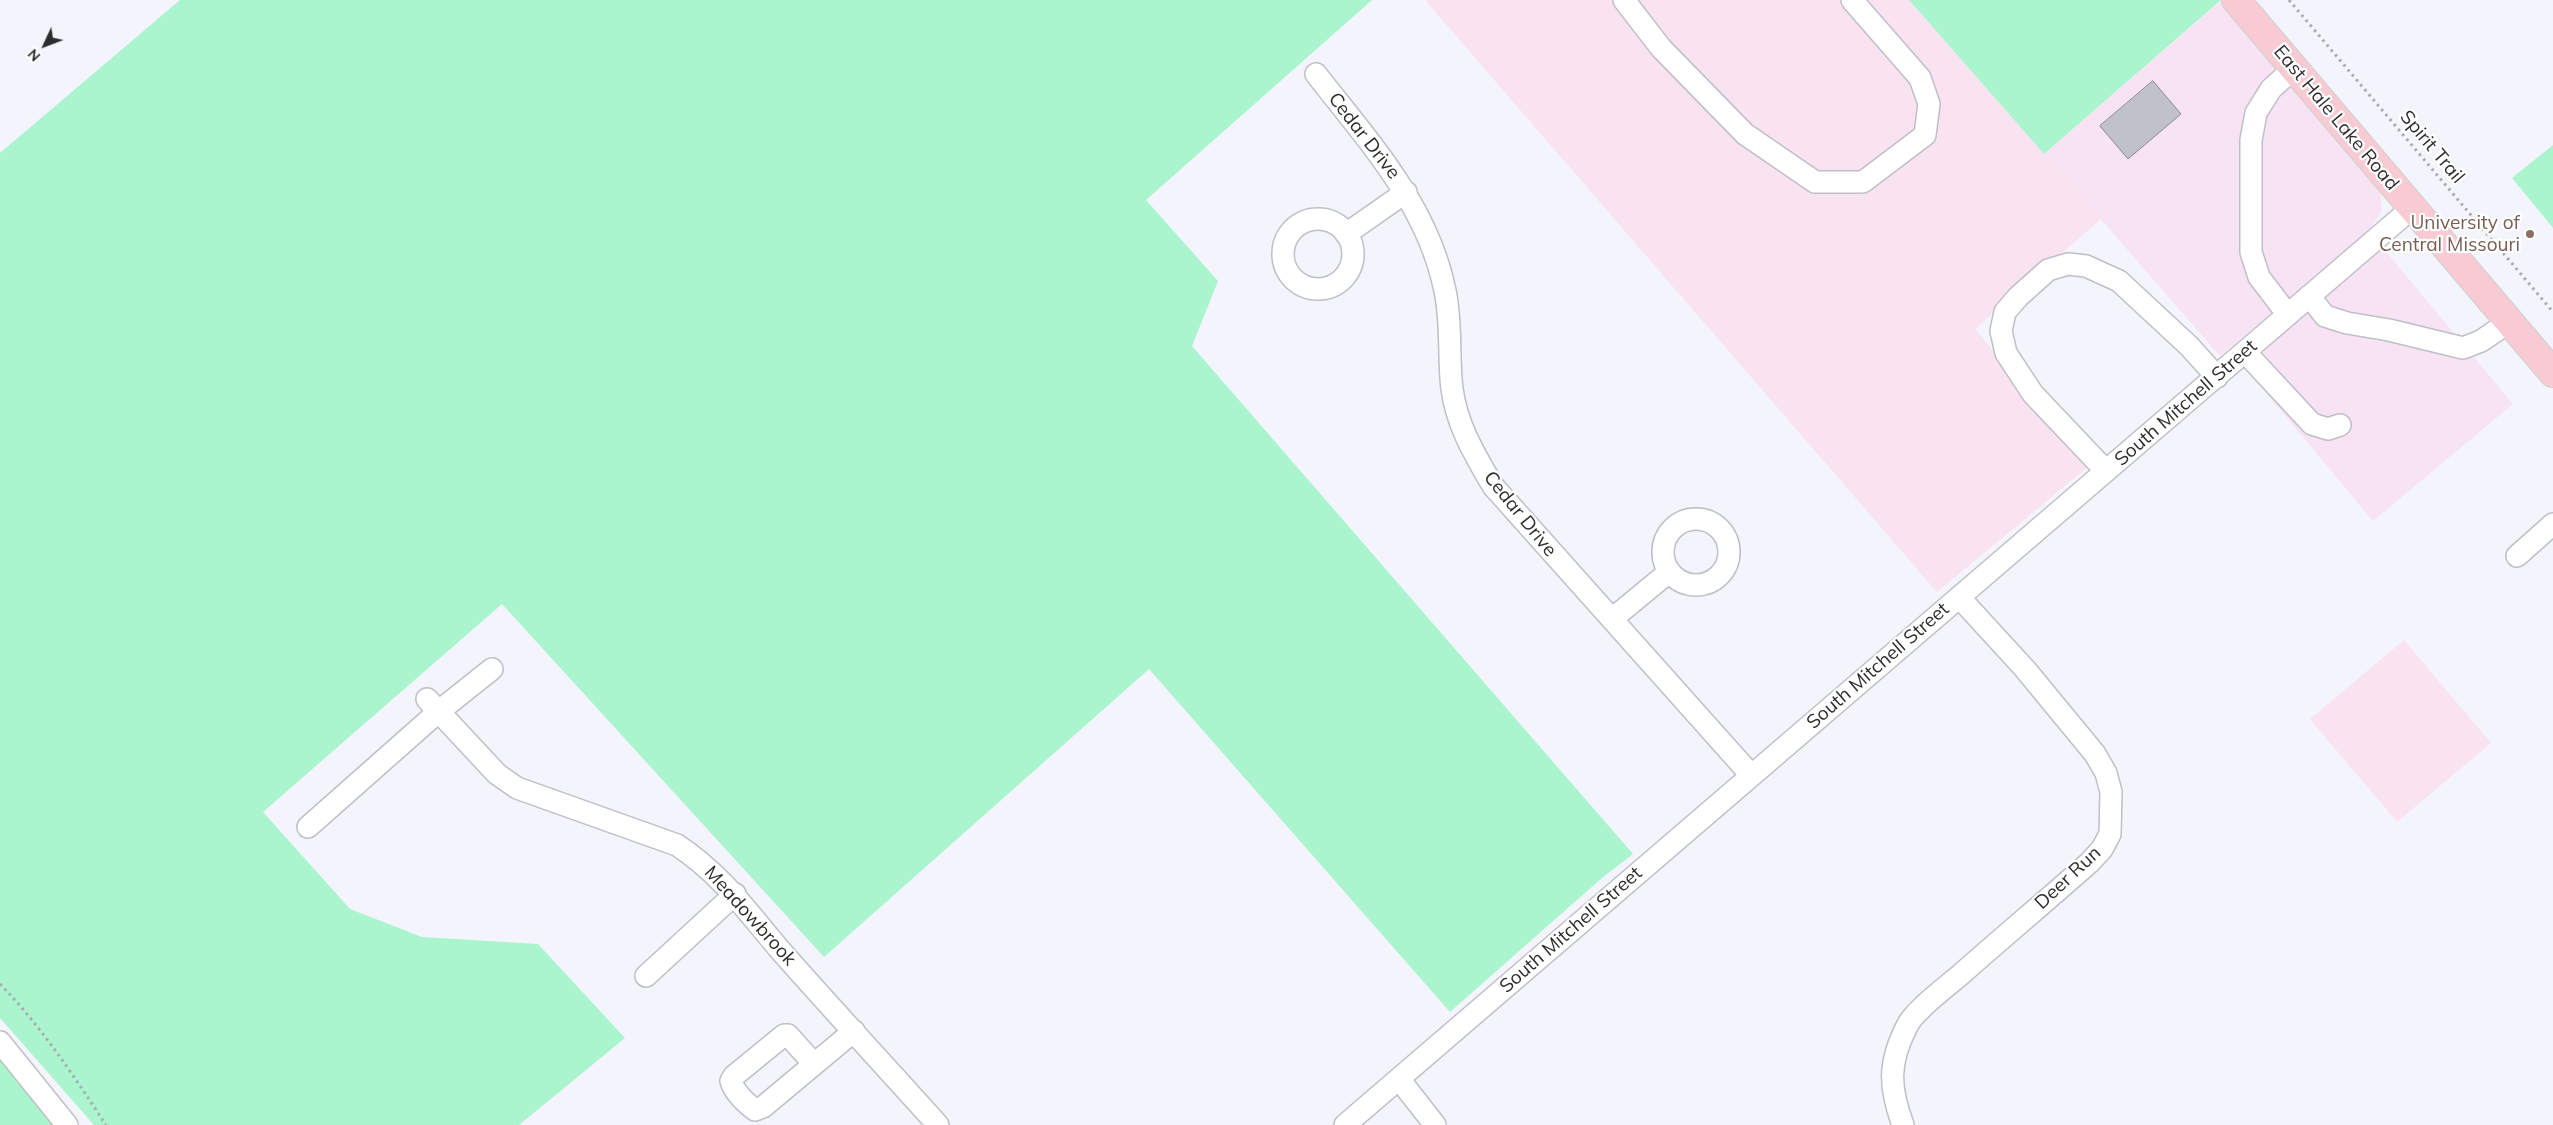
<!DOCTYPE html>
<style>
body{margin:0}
#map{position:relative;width:2553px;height:1125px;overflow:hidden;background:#f3f4fc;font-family:Mulish,sans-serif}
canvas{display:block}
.north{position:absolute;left:20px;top:20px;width:50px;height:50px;-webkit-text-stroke:4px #fff;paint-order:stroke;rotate:227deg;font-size:14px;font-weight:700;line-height:20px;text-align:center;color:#2c2c2f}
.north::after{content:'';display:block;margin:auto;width:18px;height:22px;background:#2c2c2f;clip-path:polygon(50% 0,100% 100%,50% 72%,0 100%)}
</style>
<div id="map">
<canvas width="2553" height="1125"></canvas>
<div class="north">N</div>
</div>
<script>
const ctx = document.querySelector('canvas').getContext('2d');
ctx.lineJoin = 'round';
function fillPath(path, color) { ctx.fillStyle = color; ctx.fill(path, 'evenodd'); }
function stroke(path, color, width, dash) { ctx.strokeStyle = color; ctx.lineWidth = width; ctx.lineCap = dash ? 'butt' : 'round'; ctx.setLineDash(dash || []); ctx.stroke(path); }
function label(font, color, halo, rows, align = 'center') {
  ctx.font = font + ' Mulish,sans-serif'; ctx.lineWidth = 4.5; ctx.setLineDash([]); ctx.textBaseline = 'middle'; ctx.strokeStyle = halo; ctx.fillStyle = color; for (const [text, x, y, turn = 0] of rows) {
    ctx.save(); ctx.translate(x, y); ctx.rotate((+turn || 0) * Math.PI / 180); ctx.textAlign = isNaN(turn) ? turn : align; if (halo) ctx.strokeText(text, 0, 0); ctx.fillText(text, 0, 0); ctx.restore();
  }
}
fillPath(new Path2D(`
 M 2222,0 L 2375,182 L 2381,195 L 2381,212 L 2366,233 L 2220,356 L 2044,154 Z
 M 2383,248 L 2513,404 L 2373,521 L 2243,365 Z`), '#f8e3f2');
fillPath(new Path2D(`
 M 1425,0 L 1909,0 L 2101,219 L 1975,329 L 2089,466 L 1937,592 Z
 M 2404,640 L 2491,743 L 2397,822 L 2310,719 Z`), '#fae3f0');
fillPath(new Path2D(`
 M 180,0 L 1372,0 L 1146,200 L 1218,281 L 1192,346 L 1633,854 L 1603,877 L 1450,1012 L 1149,669 L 824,957 L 502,604 L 263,812 L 350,909 L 422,937 L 538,944 L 625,1038 L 519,1125 L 94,1125 L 0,1018 L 0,153 Z
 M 1909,0 L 2221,0 L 2044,154 Z
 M 2553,145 L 2553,228 L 2512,178 Z
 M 0,1048 L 65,1125 L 0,1125 Z`), '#aaf4ce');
const building = new Path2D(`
 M 2153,81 L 2181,114 L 2128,159 L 2100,126 Z`);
fillPath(building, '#c1c1c9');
stroke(building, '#898991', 1);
const minor = new Path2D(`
 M 1624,0 L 1661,48 L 1745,134 L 1815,182 L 1863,182 L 1925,135 L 1929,104 L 1920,78 L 1852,0
 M 1316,74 C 1368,141 1428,205 1445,291 C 1452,322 1448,357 1452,389 C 1457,426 1475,455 1493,486 L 1751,775
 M1283 254a35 35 0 1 1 70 0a35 35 0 1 1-70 0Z
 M 1346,234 L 1406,192
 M 2309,296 L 2325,316 L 2347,323 L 2389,330 L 2463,348 L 2481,341 L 2509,322
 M 2288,315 L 2259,277 L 2251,252 L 2251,140 L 2256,113 L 2271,89 L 2294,68
 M 2245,352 L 2312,424 L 2328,429 L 2340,425
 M 2106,471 L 2033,394 L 2006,353 L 2001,331 L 2005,312 L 2018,297 L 2048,270 L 2068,264 L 2086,266 L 2119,281 L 2189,346 L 2217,377
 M1663 552a33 33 0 1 1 66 0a33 33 0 1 1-66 0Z
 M 2517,556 L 2553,524
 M 1612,619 L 1669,572
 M 427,699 L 497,774 L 517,788 L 677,845 C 721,874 746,910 780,950 C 832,1009 886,1067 938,1125
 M 308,827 L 438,712 L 492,669
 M 646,976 L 735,894
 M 0,1042 L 67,1125
 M 814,1064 L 788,1035 L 784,1035 L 734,1076 L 731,1081 C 734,1092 746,1103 755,1110 L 763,1107 L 854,1031
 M 1399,1079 L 1435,1125
 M 1345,1125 L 2412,208
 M 1903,1125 C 1889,1087 1888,1063 1907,1026 C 1914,1011 1946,987 1959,976 C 2002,938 2046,901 2089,863 L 2102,849 L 2110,834 L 2111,792 L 2106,773 L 2095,754 L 2025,669 L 1959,597`);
const major = new Path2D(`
 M 2236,0 L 2553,373`);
stroke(minor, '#bebfc7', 24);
stroke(major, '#d1d1d1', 30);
stroke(new Path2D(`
 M 2289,0 L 2553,312
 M 0,984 C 41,1026 73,1075 106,1125`), '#aaaab0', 3, [2.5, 4]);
stroke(minor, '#fff', 21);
stroke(major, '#f8cad3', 28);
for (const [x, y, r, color] of [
 [2530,234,5,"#8d6e63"]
]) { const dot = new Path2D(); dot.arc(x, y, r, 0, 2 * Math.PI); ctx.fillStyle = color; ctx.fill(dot); stroke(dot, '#fff', 2); }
label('19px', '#2c2c2f', '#fff', [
 ["East Hale Lake Road",2336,118,50],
 ["Cedar Drive",1364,136,52],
 ["Spirit Trail",2432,147,50],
 ["South Mitchell Street",2186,403,-41],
 ["Cedar Drive",1520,514,51],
 ["South Mitchell Street",1878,666,-41],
 ["Deer Run",2068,878,-43],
 ["Meadowbrook",750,916,48],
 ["South Mitchell Street",1571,930,-41]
]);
label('19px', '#785e54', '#fff', [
 ["University of",2520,223],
 ["Central Missouri",2520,245]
], 'right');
</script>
